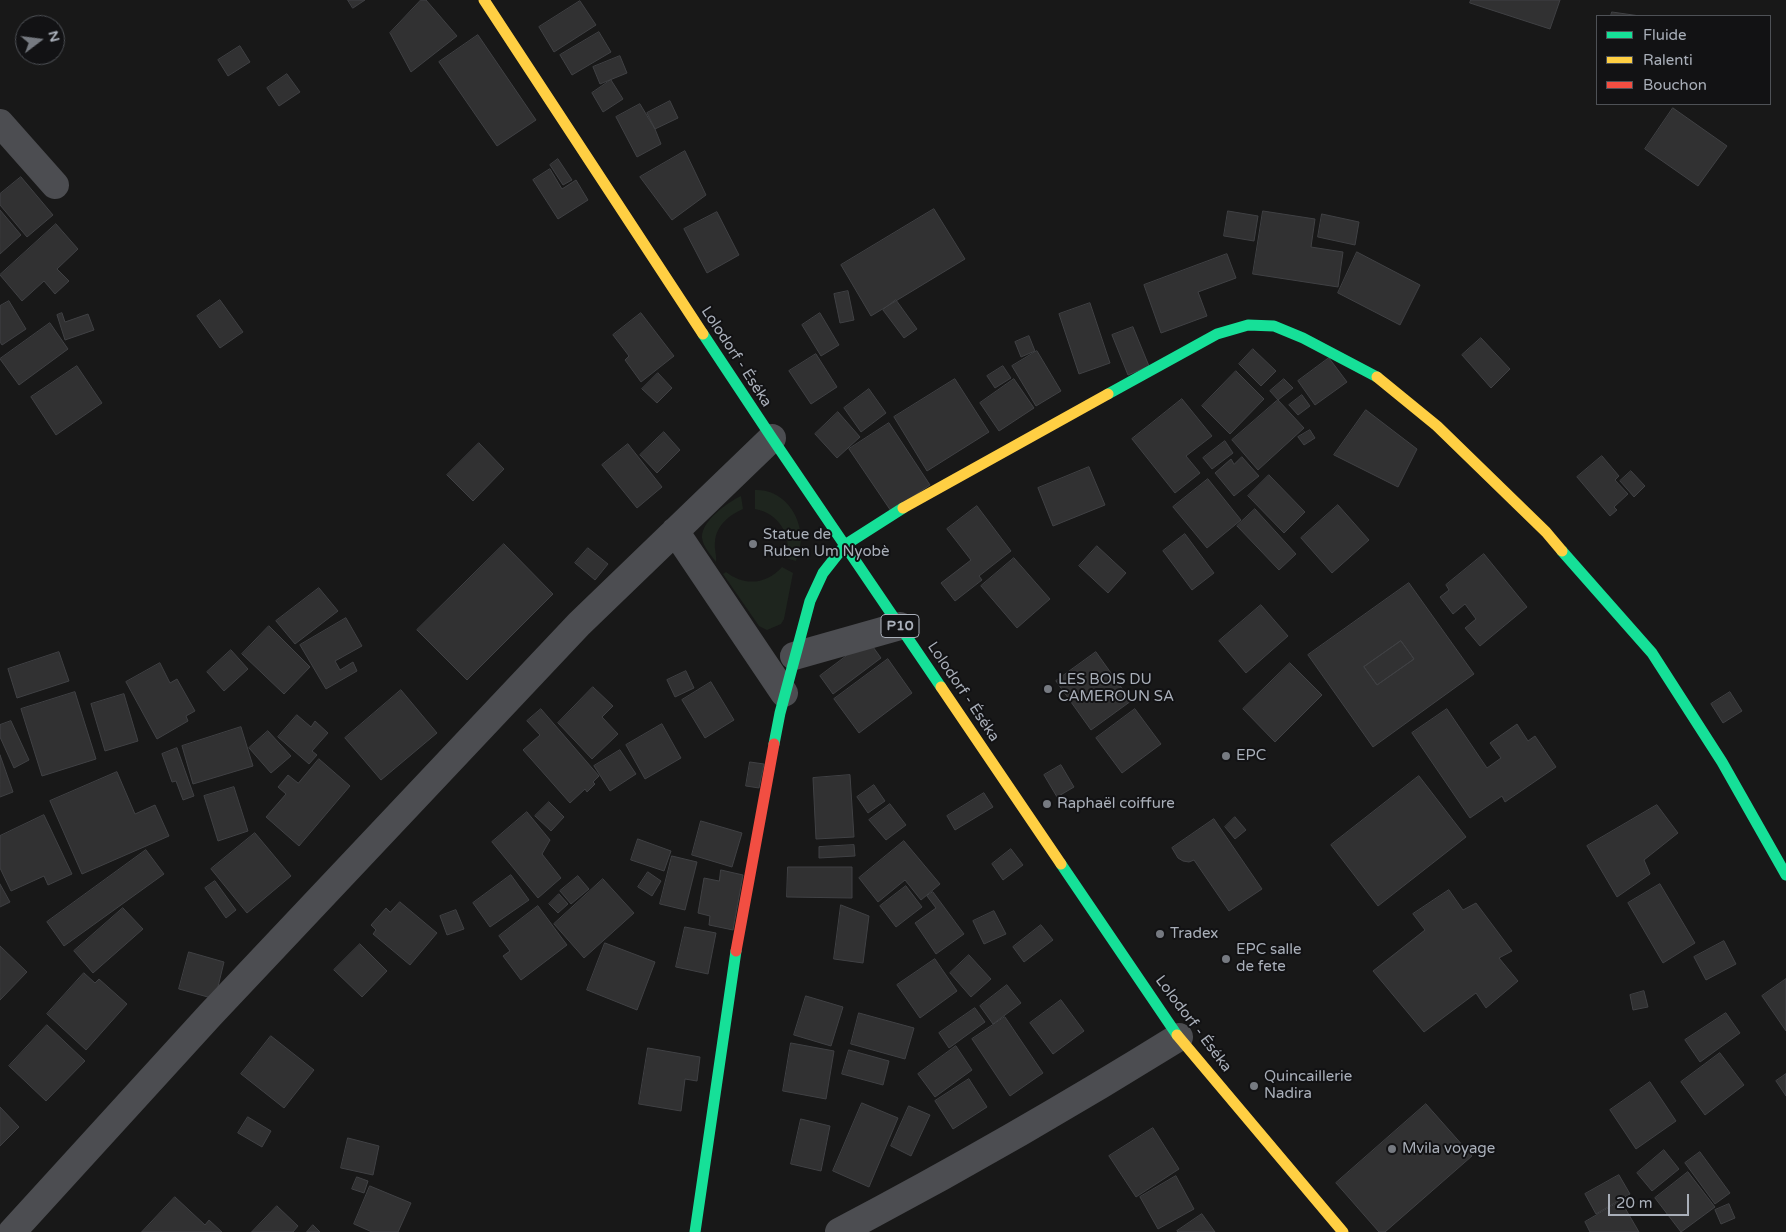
<!DOCTYPE html>
<meta charset="utf-8">
<style>
body{margin:0}
#map{position:relative;width:1786px;height:1232px;overflow:hidden;background:#181818;font-family:"Varela Round",sans-serif}
canvas{display:block}
.legend{position:absolute;left:1596px;top:15px;width:175px;height:90px;box-sizing:border-box;background:#121214;border:1px solid #4e5156;margin:0;padding:6px 9px;list-style:none;font-size:15px;color:#a9afb9}
.legend li{display:flex;align-items:center;gap:10px;height:25px}
.legend b{width:25px;border:1px solid #4e5156}
.north{position:absolute;left:15px;top:15px;width:50px;height:50px;box-sizing:border-box;background:#121214;border:1px solid #4e5156;border-radius:50%;rotate:75deg;font-size:14px;font-weight:700;line-height:20px;text-align:center;color:#a9afb9}
.north::after{content:'';display:block;margin:auto;width:18px;height:22px;background:#767a81;clip-path:polygon(50% 0,100% 100%,50% 72%,0 100%)}
.scale{position:absolute;left:1608px;top:1194px;width:81px;height:22px;box-sizing:border-box;border:2px solid #a9afb9;border-top:0;padding-left:6px;font-size:15px;line-height:18px;white-space:nowrap;color:#a9afb9;-webkit-text-stroke:4px #121214;paint-order:stroke}
</style>
<div id="map">
<canvas width="1786" height="1232"></canvas>
<ul class="legend">
<li><b style="height:6px;background:#16e098"></b>Fluide</li>
<li><b style="height:6px;background:#ffcf43"></b>Ralenti</li>
<li><b style="height:6px;background:#f24e42"></b>Bouchon</li>
</ul>
<div class="north">N</div>
<div class="scale">20 m</div>
</div>
<script>
const ctx = document.querySelector('canvas').getContext('2d');
ctx.lineJoin = 'round';
function fillPath(path, color) { ctx.fillStyle = color; ctx.fill(path, 'evenodd'); }
function stroke(path, color, width, dash) { ctx.strokeStyle = color; ctx.lineWidth = width; ctx.lineCap = dash ? 'butt' : 'round'; ctx.setLineDash(dash || []); ctx.stroke(path); }
function label(font, color, halo, rows, align = 'center') {
  ctx.font = font + ' "Varela Round",sans-serif'; ctx.lineWidth = 4; ctx.setLineDash([]); ctx.textBaseline = 'middle'; ctx.strokeStyle = halo; ctx.fillStyle = color; for (const [text, x, y, turn = 0] of rows) {
    ctx.save(); ctx.translate(x, y); ctx.rotate((+turn || 0) * Math.PI / 180); ctx.textAlign = isNaN(turn) ? turn : align; if (halo) ctx.strokeText(text, 0, 0); ctx.fillText(text, 0, 0); ctx.restore();
  }
}
fillPath(new Path2D(`
 M 755,490 C 782,489 800,513 801,538 C 801,546 798,554 796,561 L 786,558 C 793,535 778,513 755,509 Z
 M 741,496 L 743,509 C 729,515 716,526 715,542 C 714,549 717,557 716,562 C 712,556 703,547 702,538 C 701,521 728,502 741,496 Z
 M 782,567 L 793,573 L 784,619 L 781,624 L 767,630 L 759,626 L 723,574 L 726,572 C 744,586 766,585 782,567 Z`), '#1e251e');
const building = new Path2D(`
 M 348,0 L 365,0 L 353,8 Z
 M 421,0 L 426,0 L 457,36 L 411,72 L 390,33 Z
 M 1471,0 L 1560,0 L 1550,29 L 1470,3 Z
 M 580,1 L 596,25 L 554,52 L 539,27 Z
 M 1612,12 L 1640,16 L 1611,16 Z
 M 599,32 L 611,52 L 572,75 L 560,55 Z
 M 478,35 L 536,120 L 497,146 L 439,62 Z
 M 240,46 L 250,62 L 228,76 L 218,60 Z
 M 620,56 L 627,73 L 600,84 L 593,67 Z
 M 287,74 L 300,92 L 279,106 L 267,88 Z
 M 611,80 L 623,99 L 603,112 L 592,93 Z
 M 670,101 L 678,118 L 655,129 L 647,113 Z
 M 640,104 L 655,129 L 661,144 L 637,157 L 616,117 Z
 M 1673,108 L 1727,146 L 1698,186 L 1645,149 Z
 M 685,151 L 706,195 L 672,220 L 640,177 Z
 M 558,159 L 572,180 L 563,185 L 550,165 Z
 M 550,169 L 562,189 L 576,180 L 588,200 L 558,219 L 533,180 Z
 M 21,177 L 53,215 L 27,237 L 0,205 L 0,194 Z
 M 934,209 L 965,259 L 871,316 L 841,265 Z
 M 0,210 L 21,235 L 0,254 Z
 M 1228,211 L 1258,216 L 1254,241 L 1224,236 Z
 M 1263,211 L 1315,219 L 1311,247 L 1343,252 L 1338,287 L 1253,274 Z
 M 717,212 L 739,255 L 707,273 L 684,229 Z
 M 1322,214 L 1359,222 L 1355,245 L 1318,237 Z
 M 56,224 L 78,249 L 57,269 L 69,281 L 55,294 L 44,281 L 22,301 L 0,275 Z
 M 1357,252 L 1420,285 L 1400,325 L 1338,293 Z
 M 1227,254 L 1236,278 L 1198,292 L 1207,316 L 1161,333 L 1144,285 Z
 M 848,291 L 854,320 L 840,323 L 834,294 Z
 M 220,300 L 243,332 L 220,348 L 197,316 Z
 M 896,300 L 917,329 L 904,338 L 883,310 Z
 M 9,301 L 26,329 L 2,345 L 0,342 L 0,306 Z
 M 1090,303 L 1110,363 L 1079,374 L 1059,314 Z
 M 62,313 L 65,322 L 88,314 L 94,330 L 65,340 L 57,315 Z
 M 641,313 L 674,356 L 641,382 L 625,360 L 629,356 L 613,335 Z
 M 820,313 L 839,345 L 821,356 L 802,325 Z
 M 50,323 L 68,349 L 19,385 L 0,359 Z
 M 1133,327 L 1149,366 L 1128,375 L 1112,335 Z
 M 1029,336 L 1035,351 L 1021,357 L 1015,342 Z
 M 1481,338 L 1510,369 L 1491,388 L 1462,355 Z
 M 1253,349 L 1276,371 L 1261,386 L 1239,364 Z
 M 1037,351 L 1061,391 L 1036,406 L 1012,366 Z
 M 816,354 L 837,387 L 811,404 L 789,371 Z
 M 1329,358 L 1347,382 L 1315,405 L 1298,381 Z
 M 77,366 L 102,403 L 56,435 L 31,397 Z
 M 1003,366 L 1011,378 L 995,388 L 987,376 Z
 M 1236,371 L 1264,399 L 1230,434 L 1202,406 Z
 M 658,373 L 672,388 L 657,403 L 642,389 Z
 M 955,379 L 989,432 L 927,471 L 894,417 Z
 M 1014,379 L 1034,408 L 999,431 L 980,403 Z
 M 1284,379 L 1293,388 L 1278,400 L 1270,391 Z
 M 869,389 L 886,413 L 861,432 L 844,408 Z
 M 1302,395 L 1310,406 L 1298,415 L 1289,405 Z
 M 1182,399 L 1212,436 L 1186,456 L 1200,473 L 1175,493 L 1132,439 Z
 M 1278,400 L 1304,428 L 1258,470 L 1232,440 Z
 M 1366,410 L 1417,449 L 1398,487 L 1334,455 Z
 M 838,412 L 860,437 L 837,458 L 815,434 Z
 M 889,423 L 930,485 L 891,511 L 849,449 Z
 M 1310,430 L 1315,438 L 1304,445 L 1298,437 Z
 M 664,432 L 680,450 L 657,473 L 640,455 Z
 M 1225,441 L 1233,453 L 1212,469 L 1203,458 Z
 M 479,443 L 504,469 L 473,501 L 447,475 Z
 M 628,444 L 662,487 L 637,508 L 602,465 Z
 M 1602,456 L 1619,476 L 1615,480 L 1628,494 L 1614,507 L 1617,510 L 1610,516 L 1577,477 Z
 M 1242,457 L 1259,476 L 1234,496 L 1215,473 L 1231,459 L 1234,464 Z
 M 1089,467 L 1105,505 L 1053,526 L 1038,488 Z
 M 1631,471 L 1645,486 L 1634,497 L 1620,481 Z
 M 1269,475 L 1305,512 L 1284,533 L 1248,496 Z
 M 1208,479 L 1241,520 L 1207,548 L 1173,507 Z
 M 1338,505 L 1369,540 L 1332,573 L 1301,538 Z
 M 977,506 L 1011,551 L 979,576 L 982,580 L 955,601 L 941,583 L 971,560 L 947,529 Z
 M 1255,509 L 1296,554 L 1279,570 L 1237,526 Z
 M 1185,534 L 1214,573 L 1192,590 L 1163,551 Z
 M 504,544 L 553,594 L 467,680 L 417,630 Z
 M 1097,546 L 1126,573 L 1108,593 L 1079,566 Z
 M 588,548 L 608,564 L 595,580 L 575,563 Z
 M 1484,554 L 1527,607 L 1480,646 L 1465,628 L 1476,619 L 1465,604 L 1453,614 L 1440,597 L 1449,590 L 1446,585 Z
 M 1014,558 L 1050,599 L 1017,628 L 981,586 Z
 M 1409,583 L 1474,674 L 1373,747 L 1308,655 ZM 1401,641 L 1414,659 L 1377,685 L 1364,667 Z
 M 319,588 L 338,611 L 295,644 L 276,621 Z
 M 1261,605 L 1288,636 L 1246,673 L 1219,641 Z
 M 346,618 L 362,646 L 335,661 L 340,670 L 353,662 L 357,671 L 326,689 L 300,645 Z
 M 269,626 L 310,667 L 284,694 L 242,654 Z
 M 868,640 L 881,658 L 833,694 L 820,676 Z
 M 1401,641 L 1414,659 L 1377,685 L 1364,667 Z
 M 231,650 L 248,669 L 224,691 L 207,672 Z
 M 59,652 L 69,681 L 17,698 L 8,669 Z
 M 1096,652 L 1131,701 L 1091,730 L 1056,681 Z
 M 888,659 L 912,693 L 859,733 L 834,699 Z
 M 160,663 L 170,683 L 177,679 L 195,711 L 186,716 L 188,721 L 157,739 L 126,682 Z
 M 1290,663 L 1322,695 L 1275,742 L 1243,709 Z
 M 686,671 L 694,688 L 675,697 L 667,680 Z
 M 711,682 L 734,720 L 705,738 L 682,700 Z
 M 593,687 L 613,706 L 602,717 L 618,734 L 592,759 L 558,723 Z
 M 401,690 L 437,733 L 381,780 L 345,738 Z
 M 75,692 L 96,759 L 42,776 L 21,709 Z
 M 1730,692 L 1742,711 L 1723,723 L 1711,704 Z
 M 124,694 L 138,741 L 105,751 L 91,704 Z
 M 541,709 L 599,776 L 593,782 L 595,784 L 587,792 L 585,789 L 570,803 L 523,750 L 540,735 L 527,721 Z
 M 1135,709 L 1161,744 L 1122,773 L 1096,738 Z
 M 1447,709 L 1487,768 L 1501,758 L 1490,743 L 1517,724 L 1528,741 L 1535,736 L 1556,767 L 1505,802 L 1502,796 L 1470,818 L 1412,733 Z
 M 297,715 L 311,727 L 315,721 L 328,733 L 312,751 L 317,755 L 309,764 L 278,737 Z
 M 11,721 L 29,760 L 14,768 L 0,737 L 0,725 Z
 M 662,724 L 681,758 L 645,779 L 626,745 Z
 M 241,727 L 253,766 L 193,784 L 182,746 Z
 M 268,731 L 291,756 L 271,773 L 249,748 Z
 M 177,748 L 194,796 L 183,800 L 176,781 L 172,782 L 162,754 Z
 M 620,750 L 636,774 L 610,791 L 594,766 Z
 M 0,755 L 13,792 L 0,797 Z
 M 319,759 L 350,786 L 299,846 L 266,817 L 286,794 L 278,787 L 288,775 L 298,783 Z
 M 750,762 L 764,764 L 759,788 L 746,786 Z
 M 1061,765 L 1074,787 L 1057,797 L 1044,775 Z
 M 117,772 L 135,814 L 155,805 L 169,836 L 82,874 L 50,801 Z
 M 850,775 L 854,837 L 816,839 L 813,778 Z
 M 1419,776 L 1466,837 L 1378,906 L 1331,845 Z
 M 874,785 L 885,801 L 868,813 L 857,797 Z
 M 234,787 L 248,831 L 218,841 L 204,796 Z
 M 984,793 L 993,807 L 955,830 L 947,816 Z
 M 549,802 L 564,817 L 551,831 L 535,816 Z
 M 890,804 L 906,825 L 886,840 L 869,820 Z
 M 1657,805 L 1678,833 L 1644,860 L 1650,874 L 1617,897 L 1587,846 Z
 M 527,812 L 550,840 L 542,854 L 561,878 L 538,898 L 492,842 Z
 M 44,815 L 72,874 L 48,885 L 44,876 L 11,891 L 0,868 L 0,836 Z
 M 1235,817 L 1246,830 L 1235,839 L 1225,827 Z
 M 1214,819 L 1262,889 L 1229,911 L 1194,860 L 1189,862 L 1183,861 L 1178,858 L 1172,848 Z
 M 701,821 L 742,833 L 732,867 L 692,855 Z
 M 255,833 L 291,876 L 247,913 L 211,869 Z
 M 638,839 L 671,851 L 664,871 L 631,860 Z
 M 904,841 L 940,884 L 921,900 L 905,880 L 878,902 L 859,878 Z
 M 854,845 L 855,856 L 819,858 L 819,847 Z
 M 1011,849 L 1023,865 L 1003,880 L 992,864 Z
 M 146,850 L 164,874 L 64,946 L 47,922 Z
 M 672,856 L 697,862 L 685,910 L 660,904 Z
 M 788,867 L 852,867 L 852,898 L 787,897 Z
 M 721,870 L 743,875 L 733,930 L 709,925 L 710,916 L 698,913 L 704,878 L 719,881 Z
 M 648,872 L 661,881 L 652,896 L 638,887 Z
 M 511,875 L 529,900 L 490,927 L 473,903 Z
 M 578,876 L 589,889 L 571,904 L 560,891 Z
 M 603,879 L 634,913 L 584,958 L 554,924 Z
 M 215,881 L 236,910 L 226,918 L 205,888 Z
 M 0,884 L 10,902 L 0,907 Z
 M 1660,884 L 1695,943 L 1663,963 L 1628,903 Z
 M 906,886 L 922,907 L 896,927 L 880,906 Z
 M 1449,890 L 1463,910 L 1476,903 L 1512,951 L 1499,958 L 1518,981 L 1486,1008 L 1476,993 L 1424,1032 L 1373,971 L 1425,930 L 1413,914 Z
 M 933,892 L 964,934 L 936,954 L 915,923 L 936,908 L 927,896 Z
 M 559,894 L 568,904 L 558,913 L 549,904 Z
 M 400,902 L 437,933 L 410,965 L 373,934 L 376,930 L 371,925 L 386,908 L 390,912 Z
 M 841,905 L 869,916 L 863,963 L 834,959 Z
 M 538,906 L 567,945 L 521,980 L 503,956 L 510,951 L 499,936 Z
 M 123,908 L 143,929 L 93,973 L 74,951 Z
 M 456,910 L 464,929 L 447,935 L 440,916 Z
 M 994,911 L 1006,934 L 984,944 L 973,921 Z
 M 1041,925 L 1053,940 L 1024,962 L 1013,947 Z
 M 685,927 L 716,933 L 708,974 L 676,967 Z
 M 1724,941 L 1736,964 L 1706,980 L 1694,957 Z
 M 605,943 L 655,962 L 637,1010 L 587,990 Z
 M 360,944 L 387,971 L 362,997 L 334,970 Z
 M 0,946 L 27,972 L 0,1000 Z
 M 189,952 L 224,962 L 215,999 L 179,989 Z
 M 969,955 L 991,979 L 971,997 L 950,973 Z
 M 935,959 L 957,991 L 920,1018 L 897,985 Z
 M 84,973 L 95,983 L 99,979 L 127,1004 L 86,1050 L 47,1014 Z
 M 1786,979 L 1786,1031 L 1762,996 Z
 M 1007,985 L 1021,1003 L 993,1024 L 980,1006 Z
 M 1644,991 L 1648,1007 L 1633,1010 L 1630,995 Z
 M 806,996 L 843,1007 L 831,1046 L 794,1035 Z
 M 1061,1000 L 1084,1031 L 1053,1054 L 1030,1023 Z
 M 975,1008 L 985,1022 L 949,1048 L 939,1033 Z
 M 859,1013 L 914,1028 L 905,1059 L 851,1044 Z
 M 1726,1013 L 1740,1033 L 1700,1062 L 1685,1040 Z
 M 1005,1017 L 1043,1073 L 1010,1096 L 972,1039 Z
 M 47,1025 L 85,1061 L 46,1101 L 9,1066 Z
 M 271,1036 L 314,1070 L 284,1108 L 241,1074 Z
 M 791,1043 L 834,1051 L 826,1099 L 783,1091 Z
 M 956,1046 L 972,1070 L 935,1097 L 918,1074 Z
 M 648,1048 L 700,1057 L 697,1081 L 685,1079 L 681,1111 L 639,1104 Z
 M 849,1050 L 889,1061 L 883,1085 L 842,1074 Z
 M 1720,1053 L 1744,1085 L 1705,1115 L 1681,1082 Z
 M 1786,1074 L 1786,1096 L 1776,1081 Z
 M 969,1079 L 987,1107 L 953,1129 L 935,1101 Z
 M 1650,1082 L 1676,1121 L 1636,1149 L 1610,1110 Z
 M 862,1103 L 898,1118 L 869,1187 L 833,1171 Z
 M 1426,1104 L 1472,1156 L 1385,1232 L 1379,1232 L 1336,1183 Z
 M 909,1106 L 930,1115 L 911,1156 L 891,1146 Z
 M 0,1107 L 19,1127 L 0,1146 Z
 M 248,1117 L 271,1131 L 262,1147 L 238,1133 Z
 M 801,1119 L 830,1126 L 821,1171 L 791,1164 Z
 M 1153,1128 L 1179,1169 L 1136,1197 L 1109,1156 Z
 M 348,1138 L 379,1146 L 373,1175 L 341,1168 Z
 M 1664,1150 L 1679,1169 L 1652,1191 L 1637,1173 Z
 M 1700,1152 L 1730,1193 L 1715,1204 L 1685,1163 Z
 M 1688,1172 L 1715,1207 L 1681,1232 L 1655,1198 Z
 M 1619,1175 L 1630,1194 L 1596,1214 L 1585,1194 Z
 M 1176,1176 L 1194,1209 L 1158,1229 L 1140,1197 Z
 M 357,1177 L 368,1181 L 364,1193 L 352,1189 Z
 M 370,1186 L 411,1203 L 398,1232 L 372,1232 L 354,1224 Z
 M 175,1197 L 205,1225 L 209,1220 L 222,1232 L 142,1232 Z
 M 1621,1201 L 1639,1232 L 1590,1232 L 1585,1222 Z
 M 1729,1204 L 1735,1218 L 1721,1224 L 1715,1210 Z
 M 277,1206 L 298,1226 L 293,1232 L 252,1232 Z
 M 1202,1214 L 1215,1232 L 1178,1232 L 1177,1231 Z
 M 313,1225 L 320,1232 L 307,1232 Z`);
fillPath(building, '#313132');
stroke(building, '#404144', 1);
stroke(new Path2D(`
 M 0,123 L 55,185
 M 675,531 L 784,693
 M 794,656 L 900,626
 M 12,1232 L 210,1015 L 579,624 L 772,438
 M 839,1232 C 955,1171 1068,1106 1179,1037`), '#4c4d51', 28);
stroke(new Path2D(`
 M 703,334 L 772,438 L 941,687
 M 1108,394 L 1217,334 L 1248,325 L 1274,326 L 1303,338 L 1377,377
 M 1562,551 L 1652,653 L 1722,762 L 1786,875
 M 774,744 L 780,713 L 810,601 L 823,573 L 845,545 L 903,508
 M 1061,864 L 1177,1035
 M 695,1232 L 736,951`), '#16e098', 11);
stroke(new Path2D(`
 M 484,0 L 703,334
 M 1377,377 L 1437,426 L 1546,532 L 1562,551
 M 903,508 L 1108,394
 M 941,687 L 1061,864
 M 1177,1035 L 1343,1232`), '#ffcf43', 11);
stroke(new Path2D(`
 M 736,951 L 774,744`), '#f24e42', 11);
for (const [x, y, r, color] of [
 [753,544,5,"#767a81"],
 [1048,689,5,"#767a81"],
 [1226,756,5,"#767a81"],
 [1047,804,5,"#767a81"],
 [1160,934,5,"#767a81"],
 [1226,959,5,"#767a81"],
 [1254,1086,5,"#767a81"],
 [1392,1149,5,"#767a81"]
]) { const dot = new Path2D(); dot.arc(x, y, r, 0, 2 * Math.PI); ctx.fillStyle = color; ctx.fill(dot); stroke(dot, '#121214', 2); }
for (const [x, y, w] of [
 [900,626,38]
]) { const box = new Path2D(); box.roundRect(x - w / 2, y - 11.5, w, 23, 4); ctx.fillStyle = '#121214'; ctx.fill(box); stroke(box, '#a9afb9', 1); }
label('bold 14px', '#a9afb9', null, [
 ["P10",900,626]
]);
label('15px', '#a9afb9', '#121214', [
 ["Lolodorf - Éséka",736,357,57],
 ["Lolodorf - Éséka",963,692,56],
 ["Lolodorf - Éséka",1193,1024,53]
]);
label('15px', '#a9afb9', '#121214', [
 ["Statue de",763,535],
 ["Ruben Um Nyobè",763,552],
 ["LES BOIS DU",1058,680],
 ["CAMEROUN SA",1058,697],
 ["EPC",1236,756],
 ["Raphaël coiffure",1057,804],
 ["Tradex",1170,934],
 ["EPC salle",1236,950],
 ["de fete",1236,967],
 ["Quincaillerie",1264,1077],
 ["Nadira",1264,1094],
 ["Mvila voyage",1402,1149]
], 'left');
</script>
